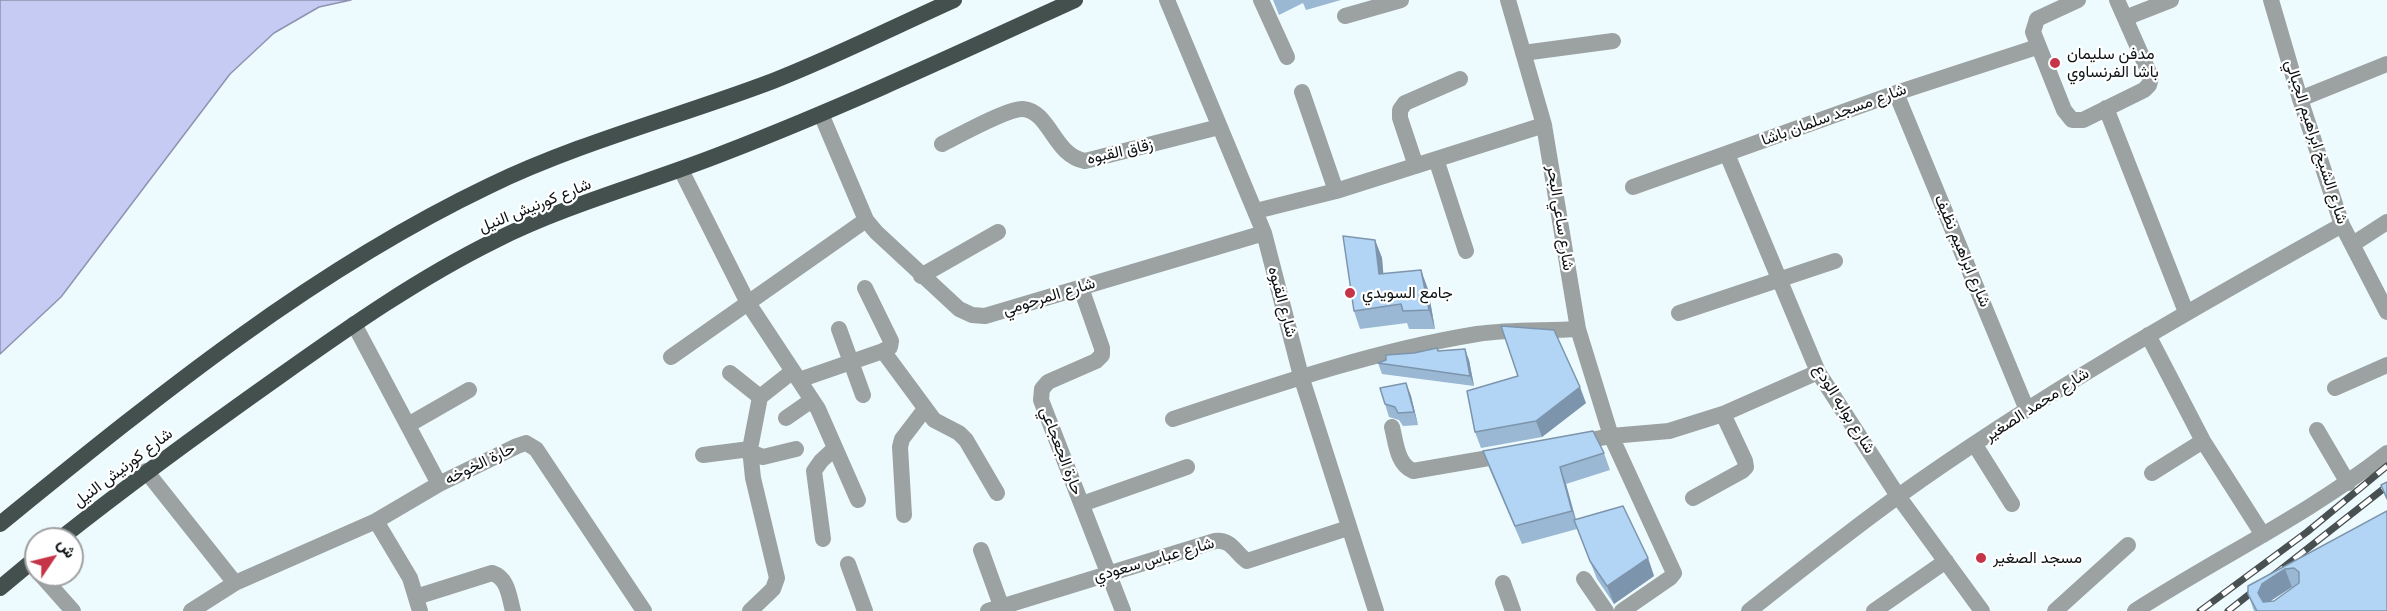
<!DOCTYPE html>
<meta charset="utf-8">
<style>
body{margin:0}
#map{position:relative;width:2387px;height:611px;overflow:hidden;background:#eefbfe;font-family:"PT Serif",Vazirmatn,serif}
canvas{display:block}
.north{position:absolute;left:24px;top:527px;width:60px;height:60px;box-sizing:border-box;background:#fff;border:2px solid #9ea0a1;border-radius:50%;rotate:55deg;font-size:16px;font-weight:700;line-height:24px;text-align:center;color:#0c1113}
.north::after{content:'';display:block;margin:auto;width:21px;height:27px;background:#c53547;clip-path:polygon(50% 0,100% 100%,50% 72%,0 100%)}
</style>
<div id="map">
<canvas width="2387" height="611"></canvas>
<div class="north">ش</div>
</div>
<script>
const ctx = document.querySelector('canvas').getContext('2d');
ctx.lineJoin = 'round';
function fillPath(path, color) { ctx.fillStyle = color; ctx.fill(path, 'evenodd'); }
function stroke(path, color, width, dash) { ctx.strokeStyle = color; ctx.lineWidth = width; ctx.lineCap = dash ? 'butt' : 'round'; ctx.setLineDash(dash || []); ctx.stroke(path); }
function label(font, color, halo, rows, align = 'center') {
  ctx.font = font + ' "PT Serif",Vazirmatn,serif'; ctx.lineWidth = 4.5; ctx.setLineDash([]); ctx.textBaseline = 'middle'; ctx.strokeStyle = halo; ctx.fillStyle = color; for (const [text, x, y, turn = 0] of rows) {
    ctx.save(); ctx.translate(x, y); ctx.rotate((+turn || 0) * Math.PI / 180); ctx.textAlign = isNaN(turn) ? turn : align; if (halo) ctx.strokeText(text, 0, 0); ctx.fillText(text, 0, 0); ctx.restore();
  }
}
const water = new Path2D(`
 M 0,0 L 351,0 L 319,7 L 274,33 L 230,74 L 61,297 L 0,354 Z`);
fillPath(water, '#c6cbf4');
stroke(water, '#8e93b0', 1.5);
stroke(new Path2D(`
 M 1167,0 L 1264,233 L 1301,376 L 1376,611
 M 1261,0 L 1287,57
 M 1508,0 L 1544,125 L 1578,329 L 1611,436 L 1674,573 L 1670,578 L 1622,611
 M 2078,0 L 2037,19 L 2033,32 L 2064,110 L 2072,120 L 2083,120 L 2144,90 L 2149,85 L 2151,77 L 2117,0
 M 2271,0 L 2300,99 L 2342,225 L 2387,312
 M 1345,16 L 1401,0
 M 2125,18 L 2171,0
 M 1523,53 L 1613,41
 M 1302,92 L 1336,191
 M 1896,93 L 2027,410
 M 2300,99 L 2387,64
 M 2106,108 L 2186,312
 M 821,114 L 866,220 L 876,232 L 959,309 L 972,315 L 985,316 L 1264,233
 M 942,144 C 958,136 1008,108 1023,109 C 1050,111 1054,156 1085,161 L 1219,127
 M 1727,154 L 1818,372 L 1898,496 L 1982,611
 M 1436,159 L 1466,251
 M 1416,166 L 1400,118 L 1400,110 L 1405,103 L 1460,79
 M 681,170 L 748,303 L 818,409 L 858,500
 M 1633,187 L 1896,93 L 2037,47
 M 1256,211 L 1336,191 L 1544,125
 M 2353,244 L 2387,222
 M 921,276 L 998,232
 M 1081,288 L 1102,348 L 1102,355 L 1096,361 L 1048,382 L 1042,389 L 1041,400 L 1123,611
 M 1679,313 L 1835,261
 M 354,324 L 439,484
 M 839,329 L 863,395
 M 2148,335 L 2203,441 L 2263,535
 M 883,351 L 934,420 L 959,433 L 966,440 L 997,493
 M 671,357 L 866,220
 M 730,373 L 760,397
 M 799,380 L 883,351 L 890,347 L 891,341 L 865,288
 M 2335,388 L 2387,365
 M 786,418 L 812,400
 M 1173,419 C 1272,386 1373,351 1477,334 C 1510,329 1545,331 1578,329
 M 408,425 L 469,390
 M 1392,427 C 1396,443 1397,464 1413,471 L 1506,455
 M 2317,430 L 2348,483
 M 1575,443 L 1611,436 L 1669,431 L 1723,414 L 1818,372
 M 1975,445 L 2012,504
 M 750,452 L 763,457 L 796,449
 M 703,455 L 750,449
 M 146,471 L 235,583
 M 2152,473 L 2203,441
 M 1693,498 L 1742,471 L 1746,467 L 1745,461 L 1723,414
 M 1082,504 L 1187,467
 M 904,515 L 900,447 L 902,439 L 925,409
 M 823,539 L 814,471 L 821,461 L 835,448
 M 981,550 L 1003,611
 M 848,564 L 865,611
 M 41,575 L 73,611
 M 1584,579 L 1606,611
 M 1503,583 L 1513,611
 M 416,597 L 492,573 C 508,578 509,596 513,611
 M 191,611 L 235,583 L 376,521
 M 420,611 L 410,578 L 376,521 L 439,484 L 517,446 L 526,443 L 536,449 L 644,611
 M 750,611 L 773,589 L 777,578 L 753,478 L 750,449 L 760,397 L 793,371
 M 988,611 L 1215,541 C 1232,539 1235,553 1247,561 L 1348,528
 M 1749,611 C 1798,572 1846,534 1897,497 C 2038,396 2190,310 2342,225
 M 1874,611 L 1946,561
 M 2055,611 L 2128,545
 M 2135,611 C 2219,557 2309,514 2387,453`), '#9ba2a1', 16);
stroke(new Path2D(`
 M 0,524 C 153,400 309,272 489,186 C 580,142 678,117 773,81 C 834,57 894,27 954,0
 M 60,539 C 132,482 205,429 280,376 C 349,327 419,278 496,240 C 568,204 648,183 724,153 C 843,107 959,53 1075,0
 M 0,588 L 36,558`), '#43504e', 16);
const rail = new Path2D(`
 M 2200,611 L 2307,532 L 2387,466
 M 2228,611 L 2387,486`);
stroke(rail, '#495052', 7);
stroke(rail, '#fff', 4.5, [14]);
fillPath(new Path2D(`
 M 1273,0 L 1341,0 L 1306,10 L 1303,3 L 1279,15 Z
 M 1375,240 L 1382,258 L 1383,274 L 1428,289 L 1435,329 L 1409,329 L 1407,323 L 1360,329 L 1354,311 Z
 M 1438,351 L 1469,360 L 1474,386 L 1382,374 L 1378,363 Z
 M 1406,383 L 1411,396 L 1418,425 L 1403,426 L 1399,420 L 1389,417 L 1385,404 Z
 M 1586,403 L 1542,437 L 1481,448 L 1475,432 Z
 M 1483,451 L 1604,453 L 1610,470 L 1566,484 L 1576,519 L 1648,558 L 1654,576 L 1614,604 L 1597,579 L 1577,529 L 1522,544 L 1489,468 Z
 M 2387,511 L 2387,611 L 2254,611 L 2248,594 L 2248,586 ZM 2292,587 L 2294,587 L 2274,601 L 2270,601 Z`), '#9ab7d3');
fillPath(new Path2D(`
 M 1375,240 L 1382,258 L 1385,292 L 1379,274 Z
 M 1421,270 L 1428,289 L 1435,329 L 1429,310 Z
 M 1465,349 L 1469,360 L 1474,386 L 1470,376 Z
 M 1406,383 L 1411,396 L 1418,425 L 1414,412 Z
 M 1580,387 L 1586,403 L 1542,437 L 1536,421 Z
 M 1560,467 L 1566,484 L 1578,529 L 1572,511 Z
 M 1648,558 L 1654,576 L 1614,604 L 1607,586 Z
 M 2285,569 L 2292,587 L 2269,602 L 2264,611 L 2258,593 L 2262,584 Z`), '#7d95ac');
const building = new Path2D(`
 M 1343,236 L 1375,240 L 1379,274 L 1421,270 L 1429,310 L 1403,311 L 1401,304 L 1354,311 Z
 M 1501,326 L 1554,330 L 1580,387 L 1536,421 L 1475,432 L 1467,391 L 1518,376 Z
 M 1437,348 L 1438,351 L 1465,349 L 1470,376 L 1378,363 L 1386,360 L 1386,355 L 1414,353 Z
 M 1406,383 L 1414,412 L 1398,413 L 1395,407 L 1385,404 L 1380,388 Z
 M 1593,431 L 1604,453 L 1560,467 L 1572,511 L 1515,526 L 1483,451 Z
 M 2387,482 L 2387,499 L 2381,485 Z
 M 1623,506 L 1648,558 L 1607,586 L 1590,561 L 1574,520 Z
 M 2387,511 L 2387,611 L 2257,611 L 2248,594 L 2248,586 ZM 2294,568 L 2299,572 L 2299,583 L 2274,601 L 2263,602 L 2258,593 L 2262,584 L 2285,569 Z`);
fillPath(building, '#b3d5f5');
stroke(building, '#7d95ac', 1.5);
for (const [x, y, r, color] of [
 [2055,63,6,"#c53547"],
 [1350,293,6,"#c53547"],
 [1981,558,6,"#c53547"]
]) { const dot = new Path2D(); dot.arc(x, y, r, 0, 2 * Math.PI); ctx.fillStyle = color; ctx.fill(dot); stroke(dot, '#fff', 2); }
label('16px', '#0c1113', '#fff', [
 ["مدفن سليمان",2067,54],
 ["باشا الفرنساوي",2067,72],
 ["جامع السويدي",1362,293],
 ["مسجد الصغير",1993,558]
], 'left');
label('16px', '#0c1113', '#fff', [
 ["شارع مسجد سلمان باشا",1834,115,-20],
 ["شارع الشيخ ابراهيم الجبالي",2316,142,72],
 ["زقاق القبوه",1120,152,-13],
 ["شارع كورنيش النيل",535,206,-22],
 ["شارع ساعي البحر",1560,218,81],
 ["شارع ابراهيم نظيف",1962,251,67],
 ["شارع المرحومي",1049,297,-17],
 ["شارع القبوه",1282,302,75],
 ["شارع محمد الصغير",2037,405,-33],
 ["شارع بوابه الودع",1844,409,58],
 ["حارة الجعجاعي",1061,451,69],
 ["حارة الخوخه",480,464,-26],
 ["شارع كورنيش النيل",123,468,-37],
 ["شارع عباس سعودي",1154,560,-16]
]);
</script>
